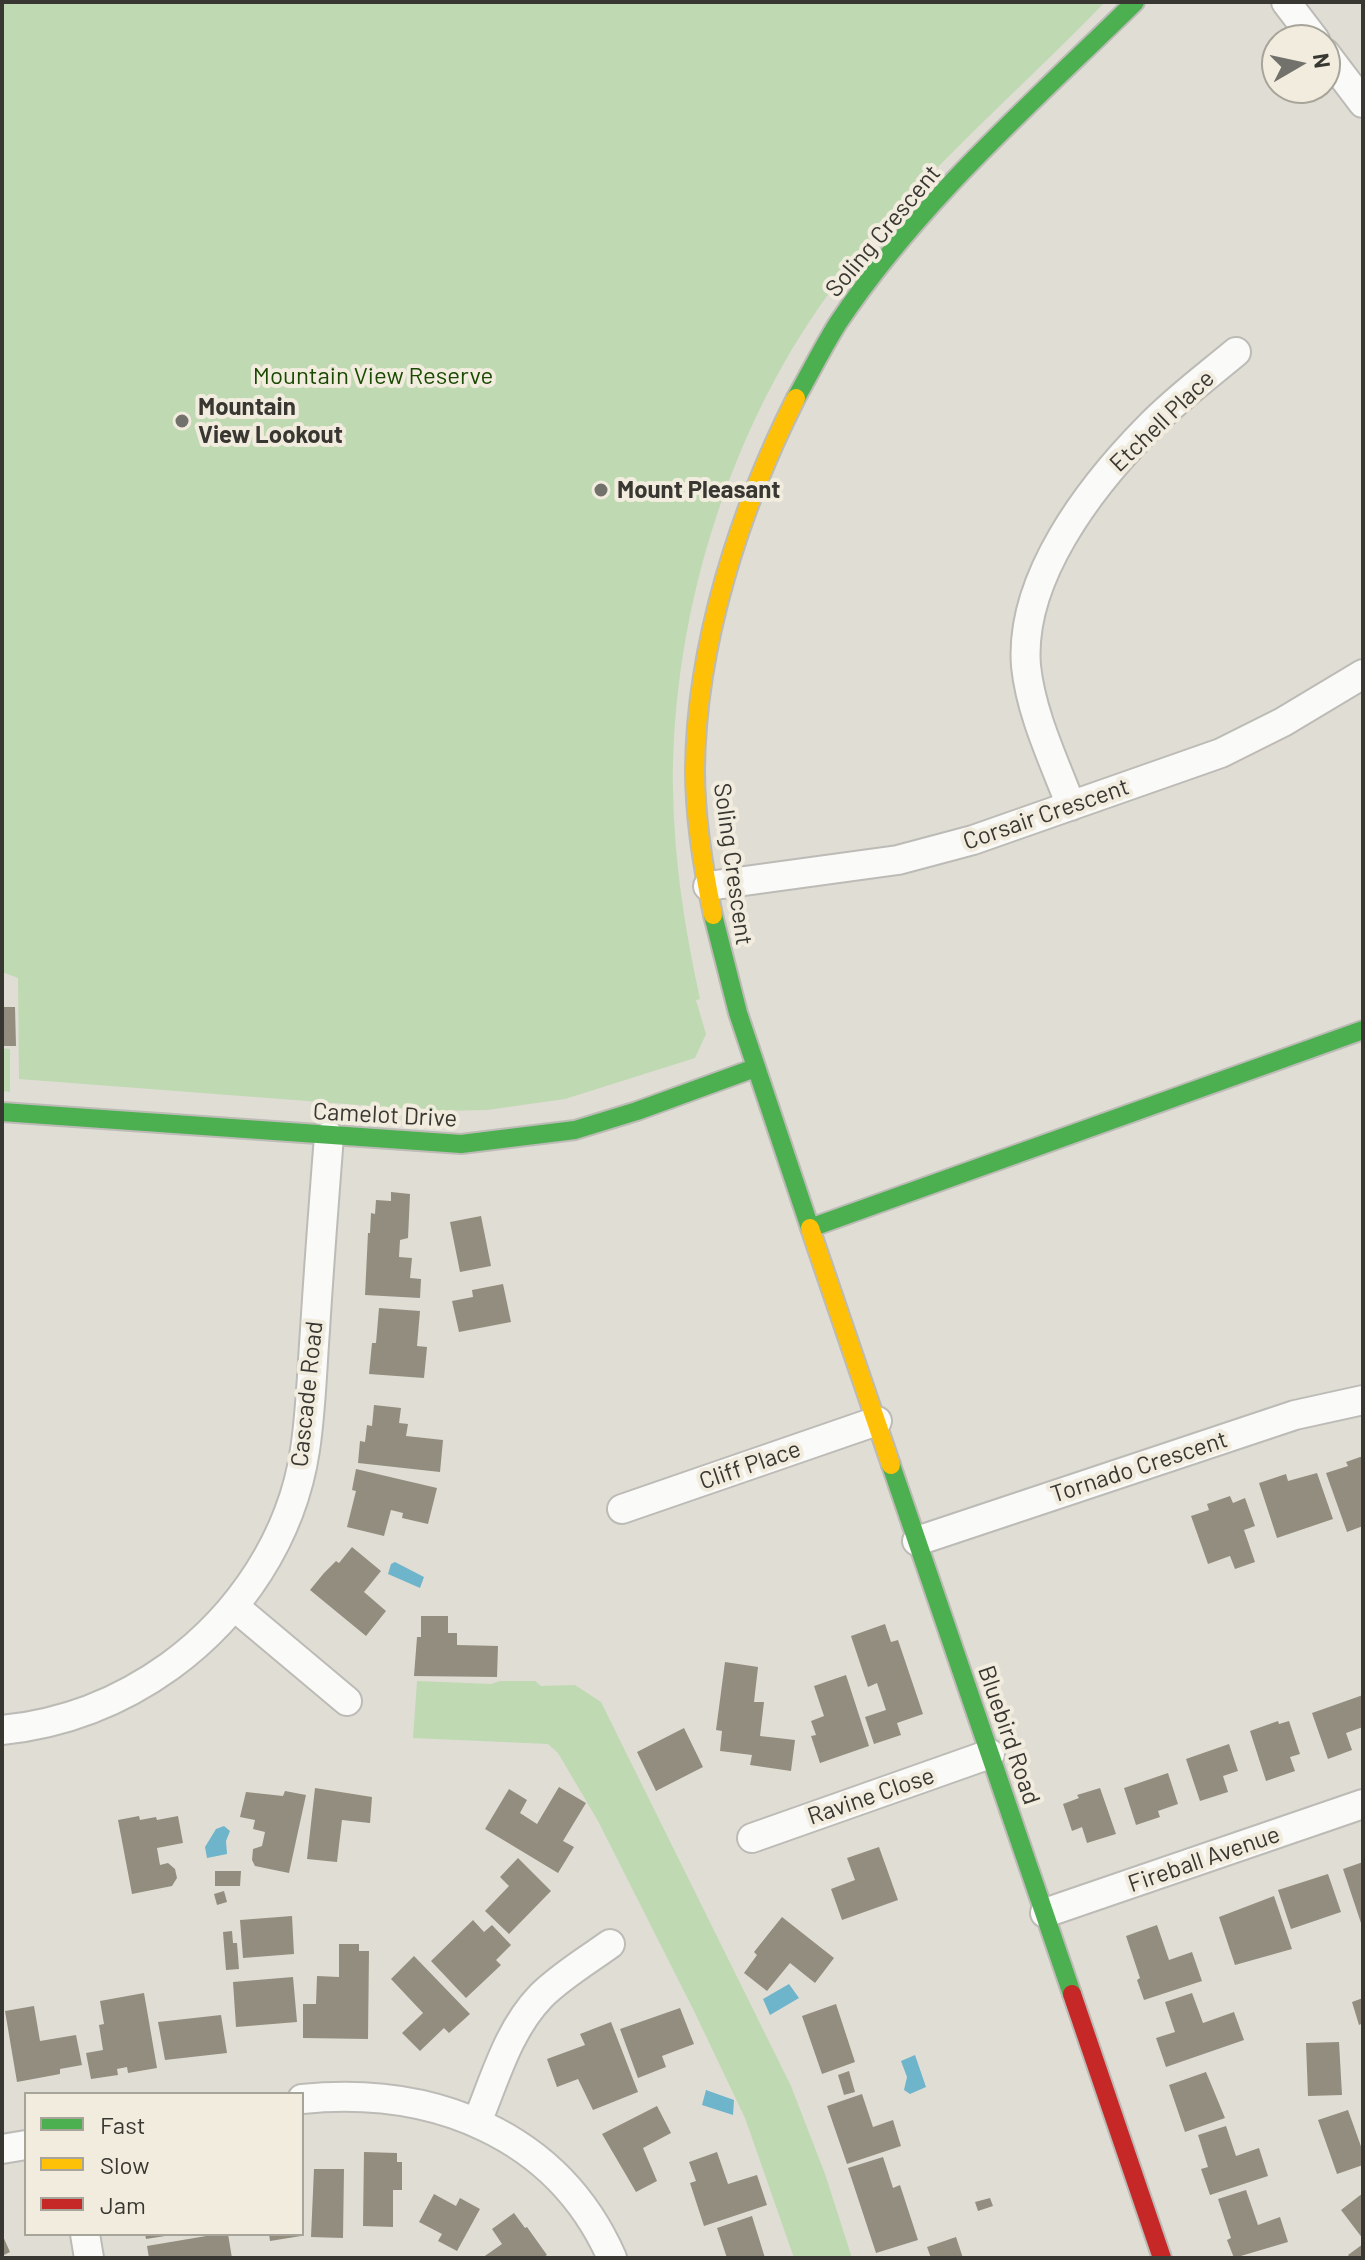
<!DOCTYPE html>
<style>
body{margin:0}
#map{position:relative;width:1365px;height:2260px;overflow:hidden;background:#e0ddd5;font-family:Barlow,sans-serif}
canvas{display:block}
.frame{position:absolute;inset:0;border:4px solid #393732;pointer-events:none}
.legend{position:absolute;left:24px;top:2092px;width:280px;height:144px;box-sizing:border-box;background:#f1ecde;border:2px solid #a7a499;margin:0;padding:10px 14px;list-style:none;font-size:24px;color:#393732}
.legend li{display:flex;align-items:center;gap:16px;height:40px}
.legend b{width:40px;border:2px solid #a7a499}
.north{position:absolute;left:1261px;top:24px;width:80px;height:80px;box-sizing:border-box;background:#f1ecde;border:2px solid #a7a499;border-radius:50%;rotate:81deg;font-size:22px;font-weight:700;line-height:32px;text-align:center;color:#393732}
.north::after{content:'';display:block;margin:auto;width:28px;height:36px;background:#73716b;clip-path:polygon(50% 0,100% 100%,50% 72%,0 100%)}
</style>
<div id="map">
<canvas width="1365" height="2260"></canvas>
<div class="frame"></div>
<ul class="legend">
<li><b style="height:10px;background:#4caf50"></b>Fast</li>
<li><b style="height:10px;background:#ffc107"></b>Slow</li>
<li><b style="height:10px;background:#c62828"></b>Jam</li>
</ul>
<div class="north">N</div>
</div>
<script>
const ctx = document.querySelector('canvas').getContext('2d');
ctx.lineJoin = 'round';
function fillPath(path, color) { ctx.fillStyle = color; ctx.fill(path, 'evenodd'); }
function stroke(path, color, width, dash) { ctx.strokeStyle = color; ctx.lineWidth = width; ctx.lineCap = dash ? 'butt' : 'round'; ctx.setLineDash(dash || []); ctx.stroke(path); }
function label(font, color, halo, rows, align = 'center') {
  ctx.font = font + ' Barlow,sans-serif'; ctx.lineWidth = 8; ctx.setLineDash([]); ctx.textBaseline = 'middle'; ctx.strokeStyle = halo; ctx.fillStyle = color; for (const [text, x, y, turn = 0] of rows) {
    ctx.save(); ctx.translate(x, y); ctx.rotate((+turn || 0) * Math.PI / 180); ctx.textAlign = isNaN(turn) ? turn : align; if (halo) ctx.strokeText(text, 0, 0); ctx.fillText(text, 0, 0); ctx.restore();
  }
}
fillPath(new Path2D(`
 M 2,2 L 1105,2 C 1021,89 929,167 853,262 C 736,405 671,606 673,790 C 674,861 685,930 700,999 L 696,1000 L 706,1034 L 695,1058 L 565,1099 L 487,1110 L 438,1111 L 19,1079 L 18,978 L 2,972 Z
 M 2,1048 L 10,1049 L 10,1092 L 2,1091 Z
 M 417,1681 L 491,1684 L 500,1681 L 535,1681 L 541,1686 L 575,1685 L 601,1702 L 791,2086 L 825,2174 L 852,2258 L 794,2258 L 745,2118 L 694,2011 L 598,1821 L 558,1753 L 548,1744 L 413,1738 Z`), '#bfd9b2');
fillPath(new Path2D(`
 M 395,1562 L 424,1577 L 420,1588 L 388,1574 L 391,1564 Z
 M 224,1826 L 230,1831 L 226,1841 L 227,1854 L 207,1858 L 205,1847 L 216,1829 Z
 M 789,1984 L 799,1998 L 770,2015 L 763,1999 Z
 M 915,2055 L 926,2087 L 910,2094 L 904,2090 L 907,2077 L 901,2061 Z
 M 706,2090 L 734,2100 L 733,2115 L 702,2105 Z`), '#6eb4ca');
fillPath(new Path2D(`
 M 2,1007 L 15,1007 L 16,1046 L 2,1046 Z
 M 391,1192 L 410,1194 L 408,1238 L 400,1240 L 399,1257 L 412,1258 L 410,1278 L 421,1279 L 420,1298 L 365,1295 L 368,1233 L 370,1233 L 371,1213 L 375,1214 L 376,1200 L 391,1201 Z
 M 481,1216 L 491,1266 L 460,1272 L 450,1222 Z
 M 503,1284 L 511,1322 L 459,1332 L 452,1301 L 473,1297 L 472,1290 Z
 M 379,1308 L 420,1311 L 417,1346 L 427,1347 L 424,1378 L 369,1374 L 372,1343 L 376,1343 Z
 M 374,1405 L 401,1408 L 399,1423 L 408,1424 L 406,1436 L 443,1440 L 440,1472 L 358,1463 L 360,1441 L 365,1442 L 367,1425 L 372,1426 Z
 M 1363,1456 L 1363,1479 L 1361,1480 L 1363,1487 L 1363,1526 L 1347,1532 L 1326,1473 L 1348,1466 L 1346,1462 Z
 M 356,1469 L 437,1488 L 428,1524 L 402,1518 L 403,1513 L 391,1510 L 384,1536 L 347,1527 L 356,1491 L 352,1490 Z
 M 1317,1473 L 1333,1519 L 1277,1538 L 1259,1483 L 1286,1474 L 1288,1481 Z
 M 1230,1496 L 1233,1503 L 1245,1498 L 1255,1526 L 1244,1530 L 1255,1562 L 1235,1569 L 1230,1556 L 1208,1564 L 1191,1516 L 1209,1510 L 1207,1504 Z
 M 352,1547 L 381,1571 L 364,1592 L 386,1611 L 366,1636 L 310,1590 L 324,1573 L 336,1561 L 339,1563 Z
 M 421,1616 L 448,1616 L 448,1633 L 457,1633 L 457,1645 L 498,1646 L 497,1677 L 414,1676 L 417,1637 L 421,1637 Z
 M 885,1624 L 891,1642 L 898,1640 L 923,1714 L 897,1723 L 901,1735 L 874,1744 L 865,1717 L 886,1710 L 877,1683 L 868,1687 L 851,1636 Z
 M 725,1662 L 758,1667 L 754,1702 L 764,1702 L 760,1736 L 795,1740 L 791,1771 L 750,1765 L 752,1755 L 720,1751 L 722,1731 L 716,1730 Z
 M 846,1675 L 869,1746 L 820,1763 L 811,1736 L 816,1735 L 811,1721 L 824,1716 L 814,1686 Z
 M 1363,1695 L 1363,1727 L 1346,1733 L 1352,1750 L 1328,1759 L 1312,1713 Z
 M 1278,1721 L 1279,1724 L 1289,1721 L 1300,1754 L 1290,1757 L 1295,1771 L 1266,1781 L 1250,1731 Z
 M 684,1728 L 703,1767 L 656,1791 L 637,1752 Z
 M 1229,1744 L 1238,1771 L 1223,1776 L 1228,1792 L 1200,1801 L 1186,1759 Z
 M 1168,1773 L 1178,1804 L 1158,1811 L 1160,1817 L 1136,1825 L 1124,1788 Z
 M 559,1787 L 586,1803 L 563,1841 L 574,1847 L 558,1873 L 485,1829 L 509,1789 L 527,1800 L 520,1813 L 537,1824 Z
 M 315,1788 L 372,1797 L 370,1823 L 342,1820 L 337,1862 L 307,1859 Z
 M 1100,1788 L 1116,1834 L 1087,1843 L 1082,1827 L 1072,1831 L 1063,1804 L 1079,1798 L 1077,1795 Z
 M 285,1791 L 306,1795 L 289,1873 L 255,1866 L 252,1860 L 253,1849 L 262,1846 L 265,1832 L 253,1829 L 255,1820 L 240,1817 L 246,1792 L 283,1796 Z
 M 139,1816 L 140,1820 L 156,1817 L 157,1820 L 178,1816 L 183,1843 L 157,1848 L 160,1865 L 168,1863 L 175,1869 L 177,1878 L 172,1886 L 132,1894 L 118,1820 Z
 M 879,1847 L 898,1900 L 842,1920 L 831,1889 L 855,1880 L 847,1858 Z
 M 518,1858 L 551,1891 L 509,1934 L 485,1911 L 509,1886 L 500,1877 Z
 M 1363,1862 L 1363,1926 L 1362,1926 L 1343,1869 Z
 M 215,1871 L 241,1871 L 240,1886 L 215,1886 Z
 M 1328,1874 L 1341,1912 L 1291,1929 L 1278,1890 Z
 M 224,1891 L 227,1902 L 217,1905 L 214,1894 Z
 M 1274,1896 L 1292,1949 L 1235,1965 L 1219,1917 Z
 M 292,1916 L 294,1954 L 243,1958 L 240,1920 Z
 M 782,1917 L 834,1958 L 815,1983 L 790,1963 L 767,1991 L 744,1973 L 757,1955 L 754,1952 Z
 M 473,1920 L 484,1932 L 492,1925 L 511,1945 L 496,1960 L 501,1965 L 466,1998 L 431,1961 Z
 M 1157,1925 L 1169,1960 L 1192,1952 L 1202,1981 L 1144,2000 L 1137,1980 L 1140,1978 L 1126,1936 Z
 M 232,1931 L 233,1943 L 237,1943 L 239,1969 L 226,1970 L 223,1932 Z
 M 339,1944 L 359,1944 L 359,1951 L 369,1951 L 368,2039 L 303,2038 L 303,2004 L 316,2004 L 317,1976 L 339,1977 Z
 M 414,1956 L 470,2014 L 449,2033 L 444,2028 L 420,2051 L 402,2033 L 423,2013 L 391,1979 Z
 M 293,1977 L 297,2022 L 236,2027 L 233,1982 Z
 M 144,1993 L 157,2068 L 128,2073 L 127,2067 L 117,2069 L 118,2075 L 91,2079 L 86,2053 L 103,2050 L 99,2025 L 104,2024 L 100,2001 Z
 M 1192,1993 L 1203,2023 L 1234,2012 L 1244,2040 L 1166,2067 L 1156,2038 L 1175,2032 L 1165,2002 Z
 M 1363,1998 L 1363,2023 L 1359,2025 L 1352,2002 Z
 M 836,2004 L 855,2062 L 822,2074 L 802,2016 Z
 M 34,2006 L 40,2041 L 76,2035 L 82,2065 L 60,2069 L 60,2074 L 17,2082 L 5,2011 Z
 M 680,2008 L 694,2044 L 662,2056 L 666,2067 L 638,2078 L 620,2029 Z
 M 221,2015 L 227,2053 L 165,2060 L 158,2022 Z
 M 611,2022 L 638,2092 L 593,2110 L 578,2079 L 557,2087 L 547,2059 L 585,2045 L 580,2034 Z
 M 1339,2042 L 1342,2095 L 1308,2096 L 1306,2043 Z
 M 849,2071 L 855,2092 L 844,2095 L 838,2075 Z
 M 1206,2072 L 1225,2118 L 1185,2132 L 1169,2085 Z
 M 862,2094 L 873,2127 L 893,2120 L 901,2146 L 847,2164 L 827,2106 Z
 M 657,2106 L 671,2133 L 643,2148 L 657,2181 L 636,2192 L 602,2134 Z
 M 1348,2110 L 1363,2152 L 1363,2165 L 1337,2174 L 1318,2120 Z
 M 1226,2126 L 1236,2156 L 1259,2148 L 1268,2176 L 1210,2195 L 1201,2169 L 1208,2167 L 1198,2135 Z
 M 364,2152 L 397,2153 L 397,2162 L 402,2162 L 402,2190 L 393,2190 L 393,2227 L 363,2226 Z
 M 717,2152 L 728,2184 L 757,2175 L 767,2205 L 704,2226 L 690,2183 L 696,2181 L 689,2162 Z
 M 883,2157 L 893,2188 L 900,2185 L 918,2240 L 876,2253 L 848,2168 Z
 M 314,2169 L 344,2169 L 343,2238 L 311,2237 Z
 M 1246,2190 L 1258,2225 L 1280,2217 L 1288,2242 L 1234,2258 L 1227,2240 L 1231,2238 L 1218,2199 Z
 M 1363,2193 L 1363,2239 L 1341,2210 Z
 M 434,2194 L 456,2206 L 460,2198 L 480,2209 L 457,2251 L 438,2241 L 442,2234 L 419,2222 Z
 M 990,2198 L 993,2206 L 978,2211 L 975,2202 Z
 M 514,2213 L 525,2228 L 527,2227 L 547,2255 L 542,2258 L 482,2258 L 502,2244 L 492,2229 Z
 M 752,2216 L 765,2258 L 727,2258 L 717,2228 Z
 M 2,2234 L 10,2252 L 2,2256 Z
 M 145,2234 L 165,2234 L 165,2236 L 146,2239 Z
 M 218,2234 L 228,2234 L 232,2258 L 149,2258 L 147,2246 Z
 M 269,2234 L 301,2234 L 301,2236 L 270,2241 Z
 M 956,2237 L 963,2258 L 931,2258 L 927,2247 Z
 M 1363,2244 L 1363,2258 L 1350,2258 L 1348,2255 Z`), '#928d7e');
const street = new Path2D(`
 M 1286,2 L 1315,40
 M 1325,53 L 1363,103
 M 1071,806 C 1054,761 1031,714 1026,666 C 1019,579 1090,487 1148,428 C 1175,400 1206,377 1236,352
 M 708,886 L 898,860 L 973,840 L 1221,753 L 1283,722 L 1363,674
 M 622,1509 L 877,1421
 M 917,1541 L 1295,1415 L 1363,1400
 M 235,1607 L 347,1701
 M 2,1730 C 63,1724 120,1702 170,1666 C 240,1615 292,1537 305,1450 C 311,1411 312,1370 315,1330 C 319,1265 324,1200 329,1136
 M 752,1838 L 990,1754
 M 1045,1913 L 1363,1804
 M 302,2099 C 432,2086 557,2133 612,2258
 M 477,2122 C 495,2079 508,2030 541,1996 C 561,1976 588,1960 610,1944
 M 2,2149 L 26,2145
 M 85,2234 L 89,2258`);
const fast = new Path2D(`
 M 796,398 C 810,373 823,347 838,323 C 919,202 1032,103 1135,2
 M 713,915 L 738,1013 L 810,1228 L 1363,1030
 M 2,1112 L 461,1144 L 575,1130 L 637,1111 L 755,1068
 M 891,1465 L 1072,1994`);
const slow = new Path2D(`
 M 713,915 C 703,868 695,818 695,770 C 696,644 740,509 796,398
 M 810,1228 L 891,1465`);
const jam = new Path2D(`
 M 1072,1994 L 1162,2258`);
stroke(street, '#bdbbb6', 32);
stroke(fast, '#bdbbb6', 22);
stroke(slow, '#bdbbb6', 22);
stroke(jam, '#bdbbb6', 22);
stroke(street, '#fafaf9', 28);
stroke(fast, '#4caf50', 18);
stroke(slow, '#ffc107', 18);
stroke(jam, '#c62828', 18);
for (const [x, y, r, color] of [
 [182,421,8,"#73716b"],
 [601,490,8,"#73716b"]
]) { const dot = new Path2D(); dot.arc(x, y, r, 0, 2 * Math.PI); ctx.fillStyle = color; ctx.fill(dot); stroke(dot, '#f1ecde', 3); }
label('24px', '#393732', '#f1ecde', [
 ["Soling Crescent",883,231,-50],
 ["Etchell Place",1162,421,-44],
 ["Corsair Crescent",1046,814,-19],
 ["Soling Crescent",733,864,82],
 ["Camelot Drive",385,1115,3],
 ["Cascade Road",307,1394,-84],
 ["Cliff Place",750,1465,-19],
 ["Tornado Crescent",1139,1467,-18],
 ["Bluebird Road",1009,1735,71],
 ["Ravine Close",871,1796,-19],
 ["Fireball Avenue",1204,1859,-19]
]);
label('24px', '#1a4903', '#f1ecde', [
 ["Mountain View Reserve",373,376]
]);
label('bold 24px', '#393732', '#f1ecde', [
 ["Mountain",198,407],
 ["View Lookout",198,435],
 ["Mount Pleasant",617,490]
], 'left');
</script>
